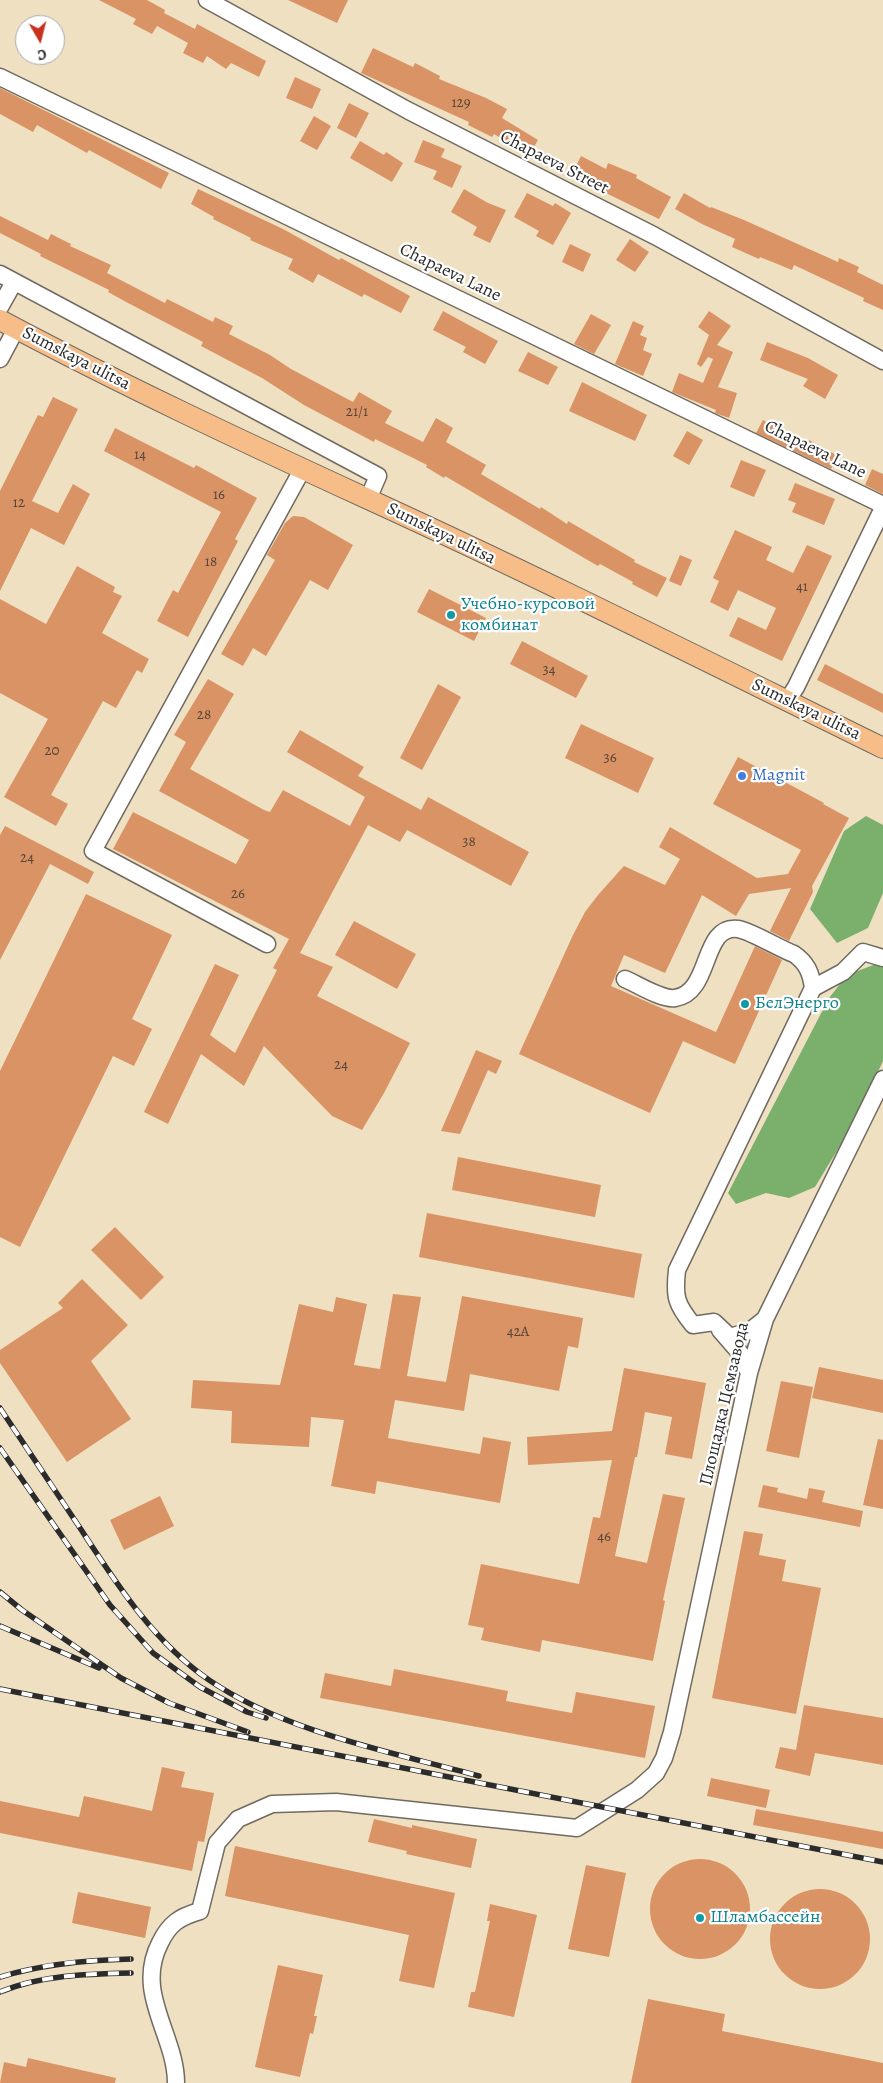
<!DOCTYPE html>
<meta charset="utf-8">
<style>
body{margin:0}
#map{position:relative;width:883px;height:2083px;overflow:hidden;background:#efe0c2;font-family:Alegreya,serif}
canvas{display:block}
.north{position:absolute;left:15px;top:15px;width:50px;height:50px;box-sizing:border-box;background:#fff;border:1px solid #aaa;border-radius:50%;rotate:172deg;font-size:14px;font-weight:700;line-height:20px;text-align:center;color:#2b2b2b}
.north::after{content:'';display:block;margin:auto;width:18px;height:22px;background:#c8321e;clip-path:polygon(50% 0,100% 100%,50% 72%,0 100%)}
</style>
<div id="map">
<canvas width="883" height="2083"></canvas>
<div class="north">С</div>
</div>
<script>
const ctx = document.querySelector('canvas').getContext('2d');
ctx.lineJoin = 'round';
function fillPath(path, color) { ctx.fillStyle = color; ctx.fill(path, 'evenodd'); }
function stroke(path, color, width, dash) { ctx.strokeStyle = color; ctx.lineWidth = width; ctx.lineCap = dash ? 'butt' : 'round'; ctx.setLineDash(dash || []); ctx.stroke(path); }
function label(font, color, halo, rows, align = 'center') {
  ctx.font = font + ' Alegreya,serif'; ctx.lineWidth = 4.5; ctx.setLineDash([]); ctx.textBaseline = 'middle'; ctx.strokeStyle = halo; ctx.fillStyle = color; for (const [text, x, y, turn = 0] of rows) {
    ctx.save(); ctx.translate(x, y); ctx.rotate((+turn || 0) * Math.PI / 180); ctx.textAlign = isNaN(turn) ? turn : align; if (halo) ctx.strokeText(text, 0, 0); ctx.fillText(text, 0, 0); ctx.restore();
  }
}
fillPath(new Path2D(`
 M 866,816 L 883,825 L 883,893 L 868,928 L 837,943 L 810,909 L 844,831 Z
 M 876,964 L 883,964 L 883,1061 L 855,1121 L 815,1187 L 789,1198 L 766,1193 L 736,1204 L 728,1193 L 829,998 L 847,975 Z`), '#7ab06c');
fillPath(new Path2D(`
 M 99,0 L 147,0 L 165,10 L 164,13 L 195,29 L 197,24 L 266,61 L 259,77 L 231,63 L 226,69 L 207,56 L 203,63 L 183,53 L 188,43 L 157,26 L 152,34 L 133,24 L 136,19 Z
 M 288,0 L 348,0 L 337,23 Z
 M 373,48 L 413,67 L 415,63 L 440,76 L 439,79 L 486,98 L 507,109 L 502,118 L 538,140 L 529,155 L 494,134 L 492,137 L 468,125 L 469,122 L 361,73 Z
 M 295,77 L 321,89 L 312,109 L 286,98 Z
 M 0,88 L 169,173 L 161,189 L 89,150 L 87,153 L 37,125 L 33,132 L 0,114 Z
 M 349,103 L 369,113 L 356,138 L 337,128 Z
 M 314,116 L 331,126 L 317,150 L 300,141 Z
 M 423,140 L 445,149 L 441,157 L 462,166 L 452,188 L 433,179 L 437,171 L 414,162 Z
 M 360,141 L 384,155 L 386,152 L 403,163 L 392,182 L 350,158 Z
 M 581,156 L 606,169 L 608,163 L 637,175 L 636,178 L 671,197 L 659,219 L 571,176 Z
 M 198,189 L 283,229 L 339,260 L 341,258 L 410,296 L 401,313 L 364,294 L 362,297 L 318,274 L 313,283 L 288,269 L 293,259 L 250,240 L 251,238 L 213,219 L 214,217 L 191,204 Z
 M 464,189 L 488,203 L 506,210 L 490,243 L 473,235 L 477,227 L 451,212 Z
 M 527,193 L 553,206 L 555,203 L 571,213 L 553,245 L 536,236 L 539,231 L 514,217 Z
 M 684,193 L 710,208 L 711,207 L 744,220 L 838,262 L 839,258 L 859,267 L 857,272 L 883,285 L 883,310 L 863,301 L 864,298 L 794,265 L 792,270 L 760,257 L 759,259 L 732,247 L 735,239 L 702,224 L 675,209 Z
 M 0,216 L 48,240 L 51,234 L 71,244 L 70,246 L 111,265 L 107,273 L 165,303 L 167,299 L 213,322 L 215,317 L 233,326 L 229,334 L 270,355 L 291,369 L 353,402 L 359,392 L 392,411 L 385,423 L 423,442 L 436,418 L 453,428 L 446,442 L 486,465 L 481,474 L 540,509 L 541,507 L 567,524 L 568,521 L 635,560 L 634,562 L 667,578 L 657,597 L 632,584 L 633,582 L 600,564 L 598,566 L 579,555 L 445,476 L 444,478 L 426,467 L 427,465 L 375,439 L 374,442 L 304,405 L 262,378 L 201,346 L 203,342 L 128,303 L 108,292 L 109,290 L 40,256 L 41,254 L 0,233 Z
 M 630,239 L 649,252 L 635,272 L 616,260 Z
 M 570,244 L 591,254 L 583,272 L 562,262 Z
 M 443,311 L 498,341 L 485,364 L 463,352 L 466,347 L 433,330 Z
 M 709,311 L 731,326 L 717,345 L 733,352 L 718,387 L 737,393 L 729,418 L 715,413 L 716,410 L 672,392 L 679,373 L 703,383 L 713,359 L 708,357 L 701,367 L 697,364 L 709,335 L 698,327 Z
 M 591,314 L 611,325 L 594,354 L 574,344 Z
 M 633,321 L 644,326 L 640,335 L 647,338 L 643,350 L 652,354 L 643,376 L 615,364 Z
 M 767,342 L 808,358 L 838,375 L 825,399 L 803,386 L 808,379 L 760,360 Z
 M 528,352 L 558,367 L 548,385 L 518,371 Z
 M 582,382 L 647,415 L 635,441 L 569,411 Z
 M 53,397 L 78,409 L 32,501 L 58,513 L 73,484 L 90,494 L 64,545 L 31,528 L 0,591 L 0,491 L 38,415 L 43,417 Z
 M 763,420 L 807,444 L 809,440 L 838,456 L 831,469 L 756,433 Z
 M 115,428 L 194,468 L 196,465 L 257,498 L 235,539 L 238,541 L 188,637 L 157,621 L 173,590 L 178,593 L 221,512 L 104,451 Z
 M 687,431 L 703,440 L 689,465 L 673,456 Z
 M 741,460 L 766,470 L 754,497 L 730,487 Z
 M 872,469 L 883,474 L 883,494 L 865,485 Z
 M 795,483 L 835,499 L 824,525 L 792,512 L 796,503 L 788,500 Z
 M 293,516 L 304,517 L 353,545 L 328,590 L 310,580 L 266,656 L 253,648 L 243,666 L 221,654 L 275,560 L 267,555 L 285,523 Z
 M 735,530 L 772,547 L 766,560 L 793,573 L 807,545 L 832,556 L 782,661 L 729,636 L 738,617 L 766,630 L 776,608 L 738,590 L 728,611 L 710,602 L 719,581 L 713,578 Z
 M 680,555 L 692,560 L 681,586 L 669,581 Z
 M 77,566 L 115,587 L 113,592 L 122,596 L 102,633 L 149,659 L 142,673 L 137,670 L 116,708 L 103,701 L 51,795 L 68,804 L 56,826 L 4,797 L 48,719 L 0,693 L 0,599 L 46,624 Z
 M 429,589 L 486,618 L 474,641 L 417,612 Z
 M 522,641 L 588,676 L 576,698 L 510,664 Z
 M 825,664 L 883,694 L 883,713 L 817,680 Z
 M 208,679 L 234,694 L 190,769 L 264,810 L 270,812 L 283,790 L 350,826 L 365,797 L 287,752 L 300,730 L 364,767 L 358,776 L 421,810 L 428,797 L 529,852 L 511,886 L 407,830 L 400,842 L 368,825 L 300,953 L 333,967 L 317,996 L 410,1043 L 384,1093 L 362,1130 L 332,1116 L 264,1046 L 244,1086 L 201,1054 L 168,1124 L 144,1112 L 215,964 L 239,975 L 210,1035 L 235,1053 L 277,970 L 273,968 L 289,939 L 113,849 L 133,812 L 236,864 L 249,840 L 159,791 L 186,742 L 174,735 Z
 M 438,684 L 461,697 L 422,770 L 400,758 Z
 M 581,724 L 654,758 L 638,793 L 565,758 Z
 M 738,757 L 824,803 L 823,804 L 849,818 L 812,886 L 813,892 L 789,941 L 770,931 L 791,888 L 749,894 L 736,916 L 702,895 L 665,973 L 624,955 L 611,986 L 716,1032 L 755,946 L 782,960 L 735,1064 L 683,1041 L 650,1113 L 519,1054 L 573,935 L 585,912 L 598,895 L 624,866 L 665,885 L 680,859 L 659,847 L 670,827 L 757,878 L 788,874 L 801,850 L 713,804 Z
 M 5,826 L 94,872 L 88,884 L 50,864 L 0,960 L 0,835 Z
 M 86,894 L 172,935 L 132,1019 L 152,1029 L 134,1066 L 113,1056 L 20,1247 L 0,1237 L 0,1071 Z
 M 354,921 L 416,954 L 397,989 L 335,955 Z
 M 476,1050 L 502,1061 L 496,1074 L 488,1070 L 460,1134 L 441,1131 Z
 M 458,1157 L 601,1185 L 595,1217 L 452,1190 Z
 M 427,1213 L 642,1254 L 634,1298 L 419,1257 Z
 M 115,1227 L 164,1277 L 141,1300 L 91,1250 Z
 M 82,1279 L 128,1325 L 91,1361 L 131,1419 L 67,1462 L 0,1363 L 0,1350 L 63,1308 L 58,1303 Z
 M 393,1294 L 421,1297 L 407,1376 L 446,1382 L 462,1296 L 583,1318 L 578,1348 L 568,1346 L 559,1391 L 470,1374 L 464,1411 L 395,1400 L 388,1438 L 480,1454 L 483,1437 L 511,1442 L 500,1503 L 377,1481 L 375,1494 L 331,1486 L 344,1420 L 311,1417 L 309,1447 L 231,1443 L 232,1411 L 191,1408 L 193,1380 L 280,1385 L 299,1304 L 333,1312 L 336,1297 L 367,1304 L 354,1365 L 380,1369 Z
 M 819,1367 L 883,1380 L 883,1413 L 812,1398 Z
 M 624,1368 L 706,1383 L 692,1459 L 665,1454 L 672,1417 L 645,1412 L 637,1457 L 635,1457 L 615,1556 L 647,1563 L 663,1494 L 685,1498 L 663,1600 L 665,1601 L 653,1661 L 542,1640 L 540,1652 L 481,1640 L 484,1628 L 468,1625 L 481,1564 L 579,1584 L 593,1517 L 600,1518 L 612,1460 L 528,1465 L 527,1437 L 612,1431 Z
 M 781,1381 L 813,1387 L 799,1458 L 766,1451 Z
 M 878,1439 L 883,1440 L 883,1509 L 863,1505 Z
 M 763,1485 L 778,1488 L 777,1492 L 807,1499 L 809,1488 L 825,1491 L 822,1502 L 863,1511 L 860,1527 L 758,1507 Z
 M 160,1496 L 174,1526 L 124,1550 L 110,1520 Z
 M 744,1531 L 763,1534 L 759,1555 L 786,1560 L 782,1581 L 821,1588 L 796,1714 L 712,1698 Z
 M 394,1669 L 508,1691 L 506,1701 L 572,1713 L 576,1692 L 655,1706 L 645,1758 L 320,1698 L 325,1673 L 391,1686 Z
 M 804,1705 L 883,1718 L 883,1765 L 815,1753 L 810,1776 L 775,1768 L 780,1747 L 796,1750 Z
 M 162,1767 L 185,1772 L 181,1787 L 214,1793 L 204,1842 L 198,1841 L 192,1871 L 0,1833 L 0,1801 L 79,1817 L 84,1796 L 152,1811 Z
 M 711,1778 L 770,1790 L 766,1808 L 707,1796 Z
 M 756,1809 L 883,1832 L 883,1849 L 753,1825 Z
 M 374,1819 L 412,1828 L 412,1825 L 477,1839 L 471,1868 L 406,1854 L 407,1851 L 368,1842 Z
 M 235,1846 L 455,1893 L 434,1988 L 399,1981 L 409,1935 L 225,1896 Z
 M650 1909a50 50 0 1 1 100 0a50 50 0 1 1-100 0Z
 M 586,1865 L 626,1873 L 609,1957 L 568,1949 Z
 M770 1939a50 50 0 1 1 100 0a50 50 0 1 1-100 0Z
 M 78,1892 L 151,1907 L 145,1938 L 72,1923 Z
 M 490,1904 L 537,1915 L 514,2017 L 468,2007 L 471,1992 L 475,1992 L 490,1921 L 487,1921 Z
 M 278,1965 L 323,1975 L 314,2016 L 317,2016 L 313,2034 L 310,2033 L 300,2077 L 255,2067 Z
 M 648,1999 L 725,2014 L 722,2031 L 883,2063 L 883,2083 L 631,2083 Z
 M 28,2058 L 116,2078 L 115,2083 L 0,2083 L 4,2062 L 26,2067 Z`), '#d99364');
const minor = new Path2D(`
 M 207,0 L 409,111 L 655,236 L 883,361
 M 0,77 L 883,505
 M 0,274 L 378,476 L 368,499
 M 0,307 L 14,282
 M 0,359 L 16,329
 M 787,701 L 796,687 L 883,508
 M 267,944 L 93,851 L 302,470
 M 625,979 C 637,984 662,1000 675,998 C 712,993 701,924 738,929 C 751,931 780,949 794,954 C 807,963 811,973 813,988 L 677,1270 C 674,1297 676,1304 693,1325 L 714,1322 L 730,1337 L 750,1331 L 765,1319
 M 813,988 L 843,972 L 863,952 L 883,958
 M 720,1330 L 740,1353 L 749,1373
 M 176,2083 C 176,2035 134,1993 160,1943 C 169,1924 179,1917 200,1911 L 217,1843 L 238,1819 L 272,1804 L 336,1802 L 577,1828 L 637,1790 L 656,1773 L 664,1758 L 672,1732 L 749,1373 L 765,1319 L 883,1079`);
const major = new Path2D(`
 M 0,320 C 120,384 244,442 368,499 C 541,578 712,664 883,748`);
stroke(minor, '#706a60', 19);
stroke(major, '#706a60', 22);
stroke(minor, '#fff', 16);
stroke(major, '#f7bd88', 20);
const rail = new Path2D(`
 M 0,1408 C 27,1449 55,1490 82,1531 C 118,1586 154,1642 209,1680 C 285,1732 391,1752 479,1776
 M 0,1448 L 110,1605 L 153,1653 L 200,1687 L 247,1712 L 266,1718
 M 0,1592 L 22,1610 L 121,1678 L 169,1703 L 248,1732
 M 0,1626 L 99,1668
 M 0,1689 L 883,1862
 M 0,1977 C 43,1964 86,1960 131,1959
 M 0,1992 C 41,1975 87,1974 131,1973`);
stroke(rail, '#2b2b2b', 5.5);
stroke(rail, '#fff', 4, [11]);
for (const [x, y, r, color] of [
 [451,615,5,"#0f9aa8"],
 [742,776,5,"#3f7fe0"],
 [745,1004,5,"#0f9aa8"],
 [700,1918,5,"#0f9aa8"]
]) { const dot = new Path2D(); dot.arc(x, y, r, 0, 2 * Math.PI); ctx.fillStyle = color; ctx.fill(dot); stroke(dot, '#fff', 2); }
label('15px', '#564539', null, [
 ["129",461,103],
 ["21/1",357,412],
 ["14",140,455],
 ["16",219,495],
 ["12",19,503],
 ["18",211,562],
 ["41",802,587],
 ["34",549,670],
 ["28",204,715],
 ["20",52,751],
 ["36",610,758],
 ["38",469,842],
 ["24",27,858],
 ["26",238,894],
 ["24",341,1065],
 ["42А",518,1332],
 ["46",604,1537]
]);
label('18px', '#2b2b2b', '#fff', [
 ["Chapaeva Street",554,163,27],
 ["Chapaeva Lane",450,273,26],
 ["Sumskaya ulitsa",76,359,27],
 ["Chapaeva Lane",815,450,26],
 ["Sumskaya ulitsa",441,534,26],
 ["Sumskaya ulitsa",806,710,26],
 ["Площадка Цемзавода",725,1404,-77]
]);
label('18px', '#0d838f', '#fff', [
 ["Учебно-курсовой",461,605],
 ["комбинат",461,626],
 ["БелЭнерго",755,1004],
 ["Шламбассейн",710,1918]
], 'left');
label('18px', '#366cbe', '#fff', [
 ["Magnit",752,776]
], 'left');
</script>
